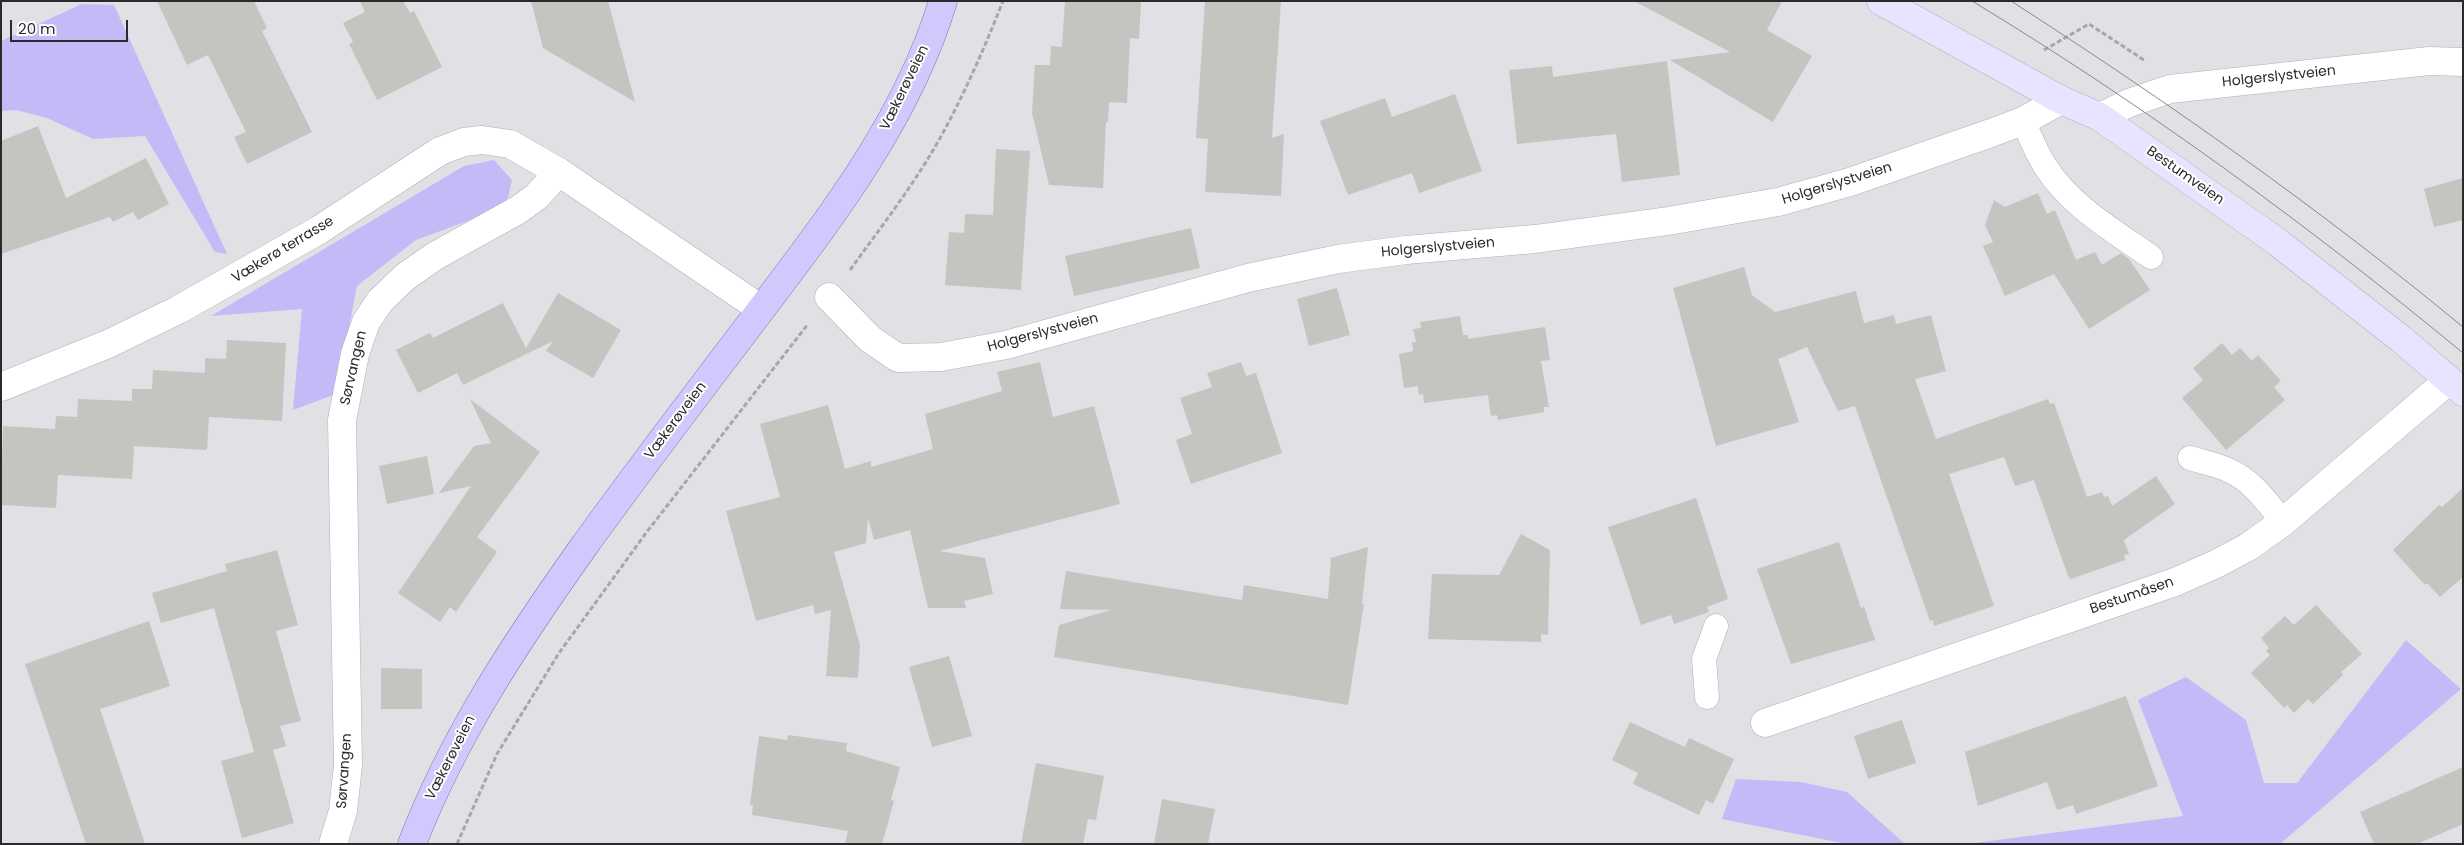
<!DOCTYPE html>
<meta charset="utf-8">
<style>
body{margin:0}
#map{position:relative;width:2464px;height:845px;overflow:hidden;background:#e0e0e5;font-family:Poppins,sans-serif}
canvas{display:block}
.frame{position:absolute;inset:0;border:2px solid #2a2a2c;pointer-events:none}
.scale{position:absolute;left:10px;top:20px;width:118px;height:22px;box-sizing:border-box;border:2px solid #2a2a2c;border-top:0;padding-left:6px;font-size:15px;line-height:18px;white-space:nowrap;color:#2a2a2c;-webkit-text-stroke:4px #fff;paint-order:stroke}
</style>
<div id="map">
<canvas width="2464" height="845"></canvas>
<div class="frame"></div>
<div class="scale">20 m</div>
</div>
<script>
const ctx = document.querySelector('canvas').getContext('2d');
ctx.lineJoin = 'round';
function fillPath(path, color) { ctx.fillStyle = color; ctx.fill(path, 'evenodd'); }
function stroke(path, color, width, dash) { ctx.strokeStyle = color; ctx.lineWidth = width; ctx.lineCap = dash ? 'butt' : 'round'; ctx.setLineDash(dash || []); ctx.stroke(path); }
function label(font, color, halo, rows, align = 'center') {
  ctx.font = font + ' Poppins,sans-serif'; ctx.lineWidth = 4; ctx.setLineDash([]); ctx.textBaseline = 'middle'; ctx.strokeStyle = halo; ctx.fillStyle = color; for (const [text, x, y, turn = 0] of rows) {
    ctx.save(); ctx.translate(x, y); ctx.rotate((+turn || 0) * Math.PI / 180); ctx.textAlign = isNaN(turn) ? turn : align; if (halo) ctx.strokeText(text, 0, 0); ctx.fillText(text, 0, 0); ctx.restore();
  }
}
fillPath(new Path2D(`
 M 82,4 L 114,5 L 227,254 L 215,252 L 145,136 L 93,139 L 47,118 L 16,110 L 1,111 L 1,41 Z
 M 494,160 L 512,180 L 508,197 L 500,209 L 416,240 L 357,286 L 336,394 L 293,410 L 302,309 L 211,316 L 464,166 Z
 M 2406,640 L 2461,689 L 2280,844 L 1967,844 L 2183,816 L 2138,700 L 2186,677 L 2246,720 L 2264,783 L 2297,783 Z
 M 1736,779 L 1801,782 L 1847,792 L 1905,844 L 1847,844 L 1722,819 Z`), '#c3bbf7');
fillPath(new Path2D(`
 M 157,1 L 254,1 L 267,28 L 262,31 L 312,132 L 247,164 L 234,137 L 246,132 L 208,55 L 187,65 Z
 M 360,1 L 403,1 L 410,13 L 414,11 L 442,67 L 377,100 L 349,44 L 353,42 L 343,23 L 365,12 Z
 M 531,1 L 608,1 L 635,102 L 543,48 Z
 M 1065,1 L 1141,1 L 1139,39 L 1130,38 L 1127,103 L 1109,102 L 1108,122 L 1106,122 L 1103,188 L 1049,185 L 1032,113 L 1035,65 L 1050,65 L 1051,46 L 1062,47 Z
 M 1205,1 L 1281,1 L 1272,138 L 1284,134 L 1281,196 L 1205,192 L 1208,139 L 1196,138 Z
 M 1634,1 L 1782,1 L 1767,30 L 1812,56 L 1773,122 L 1670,60 L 1730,52 Z
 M 1667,61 L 1680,175 L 1622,182 L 1616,134 L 1517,144 L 1509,70 L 1552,66 L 1553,77 Z
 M 1455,94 L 1482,171 L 1419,193 L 1412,173 L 1348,195 L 1320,121 L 1385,98 L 1392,117 Z
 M 38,126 L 66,198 L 146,158 L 169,204 L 138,220 L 133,212 L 113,222 L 110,217 L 1,254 L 1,141 Z
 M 996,149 L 1030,151 L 1021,290 L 945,285 L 949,232 L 964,233 L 965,214 L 993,215 Z
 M 2463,178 L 2463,220 L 2434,227 L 2424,189 Z
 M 2038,193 L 2047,214 L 2055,210 L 2076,260 L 2095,252 L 2102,265 L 2121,253 L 2129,259 L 2150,290 L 2089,329 L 2054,274 L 2005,296 L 1983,246 L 1993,242 L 1985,225 L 1994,200 L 2005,207 Z
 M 1191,228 L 1200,268 L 1074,296 L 1065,256 Z
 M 1744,267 L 1752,295 L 1775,312 L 1856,291 L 1864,323 L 1894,315 L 1896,324 L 1931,315 L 1946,371 L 1915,379 L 1936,439 L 2048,399 L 2050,404 L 2054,403 L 2087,497 L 2102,492 L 2104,497 L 2108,496 L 2112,506 L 2156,476 L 2175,504 L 2124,540 L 2129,554 L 2124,555 L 2125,560 L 2071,579 L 2068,576 L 2034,480 L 2015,486 L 2004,457 L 1949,474 L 1994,606 L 1934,626 L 1933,620 L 1930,621 L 1855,406 L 1838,411 L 1807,347 L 1778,359 L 1799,422 L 1716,446 L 1673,288 Z
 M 1337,288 L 1350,335 L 1309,346 L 1297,299 Z
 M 558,293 L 621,330 L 593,378 L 546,351 L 553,341 L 463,385 L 457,373 L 418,393 L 396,350 L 430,333 L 433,338 L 503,303 L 526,348 Z
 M 1460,316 L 1463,335 L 1468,335 L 1468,339 L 1545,327 L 1550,360 L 1541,361 L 1549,407 L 1544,407 L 1544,412 L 1498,420 L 1497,415 L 1491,416 L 1488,395 L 1424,403 L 1423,394 L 1419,395 L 1418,386 L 1404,388 L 1399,354 L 1413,351 L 1412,342 L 1416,342 L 1413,329 L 1421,328 L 1420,322 Z
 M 227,340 L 286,343 L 282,421 L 209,417 L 207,450 L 134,446 L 132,479 L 58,475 L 56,508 L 1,505 L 3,426 L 55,429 L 56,416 L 77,417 L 78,399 L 132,401 L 132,389 L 152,389 L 153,370 L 205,373 L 205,358 L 226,359 Z
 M 2222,343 L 2232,355 L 2240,348 L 2252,361 L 2258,355 L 2281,381 L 2274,387 L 2285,400 L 2226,450 L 2182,398 L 2203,380 L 2193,368 Z
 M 1040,362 L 1053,417 L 1094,406 L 1120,504 L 939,551 L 985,558 L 993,594 L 964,601 L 966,608 L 928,608 L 910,530 L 874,540 L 868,518 L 866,543 L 834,552 L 860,645 L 858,678 L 826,676 L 831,610 L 815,614 L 813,605 L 756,621 L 726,511 L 780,497 L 760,424 L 828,405 L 845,469 L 871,461 L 871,467 L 933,449 L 925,414 L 1002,391 L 997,372 Z
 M 1241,362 L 1246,376 L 1256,373 L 1282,453 L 1191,484 L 1176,440 L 1192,434 L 1180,398 L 1212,387 L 1207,373 Z
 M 470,399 L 540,452 L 477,537 L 497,552 L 456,612 L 450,607 L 440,622 L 398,593 L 471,486 L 439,493 L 474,446 L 491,443 Z
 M 427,456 L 434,494 L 387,504 L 379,466 Z
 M 2463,488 L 2463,577 L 2440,597 L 2427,583 L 2425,585 L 2393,550 L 2439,505 L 2442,507 Z
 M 1696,498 L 1728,599 L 1707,607 L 1709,612 L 1674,624 L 1671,615 L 1641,625 L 1608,527 Z
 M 1521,534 L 1550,550 L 1548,635 L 1541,634 L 1541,642 L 1428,639 L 1432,574 L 1499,575 Z
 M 1839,542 L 1861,608 L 1864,607 L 1875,640 L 1791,664 L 1757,569 Z
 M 1368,547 L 1362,604 L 1364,604 L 1348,705 L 1054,657 L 1059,625 L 1111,610 L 1060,609 L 1066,571 L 1242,600 L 1244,585 L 1328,599 L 1331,558 Z
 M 277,550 L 298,625 L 276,631 L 301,721 L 280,726 L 286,746 L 273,750 L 294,823 L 242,838 L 221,761 L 254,752 L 214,608 L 161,623 L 152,593 L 227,571 L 225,564 Z
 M 2316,605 L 2362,654 L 2341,672 L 2343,675 L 2313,704 L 2308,699 L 2294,713 L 2287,705 L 2284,708 L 2251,673 L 2270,655 L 2266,651 L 2269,648 L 2261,638 L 2285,616 L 2294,625 Z
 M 149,621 L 170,686 L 100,709 L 145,844 L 86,844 L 25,664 Z
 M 949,656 L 972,736 L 932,747 L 909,667 Z
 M 381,668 L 422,669 L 422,709 L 381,709 Z
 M 2126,696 L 2158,786 L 2076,814 L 2073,805 L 2057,810 L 2047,782 L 1978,806 L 1965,752 Z
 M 1902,720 L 1916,763 L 1868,779 L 1854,736 Z
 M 1630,722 L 1685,747 L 1689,738 L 1734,759 L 1713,804 L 1706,800 L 1699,815 L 1633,784 L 1638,773 L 1612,760 Z
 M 788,735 L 847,743 L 846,751 L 900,767 L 891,800 L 894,801 L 882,844 L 845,844 L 848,831 L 752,815 L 753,805 L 750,805 L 759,736 L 787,740 Z
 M 1036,763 L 1104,776 L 1096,820 L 1088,819 L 1083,844 L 1021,844 Z
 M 2463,767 L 2463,824 L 2417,844 L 2374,844 L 2360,812 Z
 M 1162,799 L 1215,809 L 1208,844 L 1154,844 Z`), '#c2c5c0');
const lane = new Path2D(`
 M 2023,121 C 2030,136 2036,152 2045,166 C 2069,205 2114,231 2151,257
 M 2190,458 C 2202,462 2216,464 2228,470 C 2252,480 2267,502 2283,522
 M 1707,697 L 1704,659 L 1716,626`);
const street = new Path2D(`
 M 2100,117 L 2129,103 L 2170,89 L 2429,61 L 2463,62
 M 829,297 L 870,339 L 898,358 L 941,357 L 1006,345 L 1248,278 L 1338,259 L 1406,250 L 1535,239 L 1668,221 L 1778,202 L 1850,182 L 1991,133 L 2023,121 L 2061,100
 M 1,387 L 108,344 L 178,310 L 319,230 L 440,151 L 464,142 L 482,140 L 510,144 L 559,172 L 761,309
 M 1765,723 L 2175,582 L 2216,564 L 2248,547 L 2283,522 L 2449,380
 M 333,844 L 343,811 L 348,765 L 342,420 L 355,354 L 366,322 L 380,301 L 405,277 L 435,256 L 518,210 L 536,197 L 559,172`);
const secondary = new Path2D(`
 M 1881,1 L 2061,100 L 2100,117 L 2276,241 L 2401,339 L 2463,392`);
const primary = new Path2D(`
 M 412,844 C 453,737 516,642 582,549 C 638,471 696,395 754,319 C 828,221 907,121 943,1`);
stroke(lane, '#b0b0b5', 25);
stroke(street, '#b0b0b5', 29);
stroke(secondary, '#b0b0b5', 29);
stroke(primary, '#8379b4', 29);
stroke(new Path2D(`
 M 2044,50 L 2089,24 L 2144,60
 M 850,270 C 881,227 913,186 939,140 C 964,95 984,49 1003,1
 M 457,844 L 497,754 L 559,653 L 646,533 L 808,324`), '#a7a7ab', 3, [5, 2.5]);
stroke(lane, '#fff', 24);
stroke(street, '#fff', 28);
stroke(secondary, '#e8e4ff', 28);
stroke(primary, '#d1c8fe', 28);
stroke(new Path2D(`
 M 1972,1 C 2144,105 2308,225 2463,353
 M 2011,1 C 2168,102 2319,208 2463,327`), '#89898d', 1);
label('14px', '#2a2a2c', '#fff', [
 ["Holgerslystveien",2279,77,-6],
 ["Vækerøveien",905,88,-64],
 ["Bestumveien",2185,176,35],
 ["Holgerslystveien",1837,184,-17],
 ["Holgerslystveien",1438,248,-5],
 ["Vækerø terrasse",283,250,-31],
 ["Holgerslystveien",1043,333,-15],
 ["Sørvangen",354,368,-77],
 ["Vækerøveien",676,421,-53],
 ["Bestumåsen",2132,596,-19],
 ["Vækerøveien",451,758,-63],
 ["Sørvangen",345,771,-86]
]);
</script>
